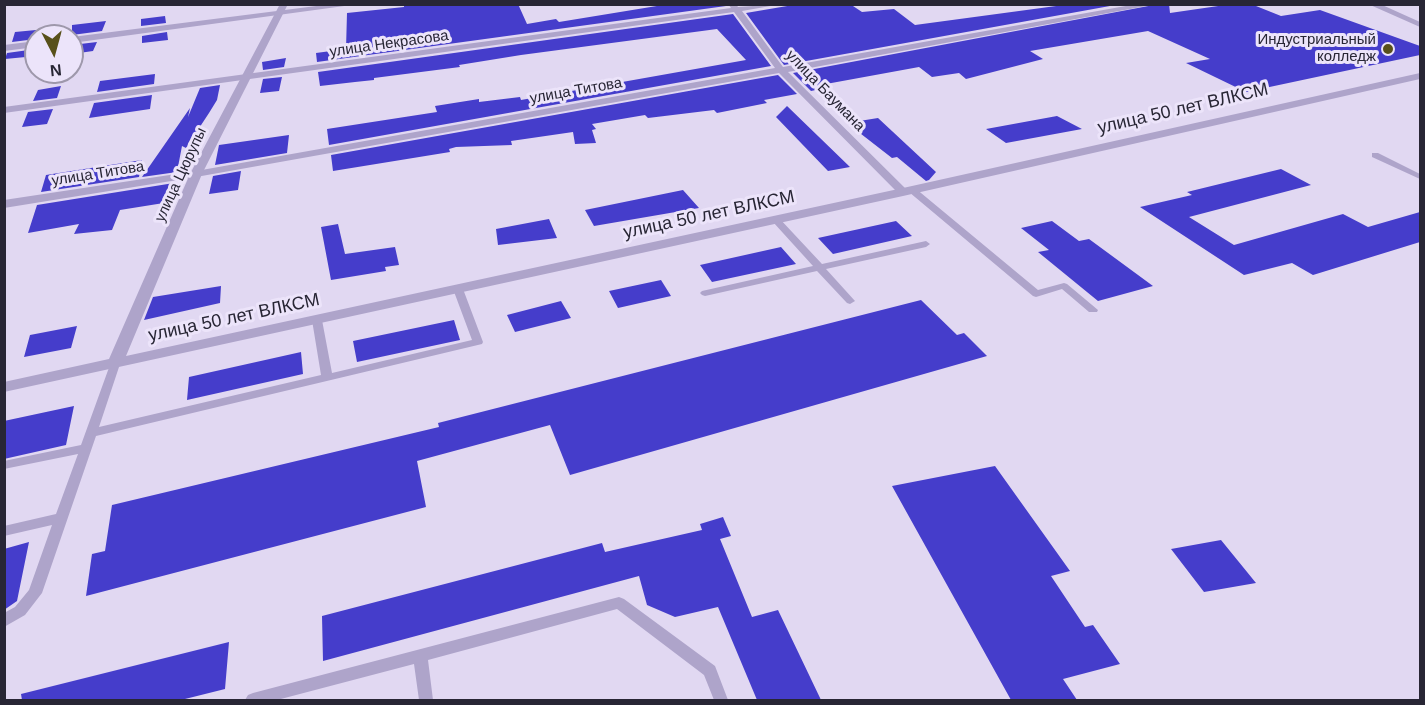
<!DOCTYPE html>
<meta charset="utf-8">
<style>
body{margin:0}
#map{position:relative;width:1425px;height:705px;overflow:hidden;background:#e1d8f2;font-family:Arial,sans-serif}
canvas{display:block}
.frame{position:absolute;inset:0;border:6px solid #282635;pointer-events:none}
.north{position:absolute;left:24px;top:24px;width:60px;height:60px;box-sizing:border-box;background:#ece4fa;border:2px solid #9e98ab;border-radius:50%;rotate:174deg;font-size:16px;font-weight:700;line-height:24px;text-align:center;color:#282635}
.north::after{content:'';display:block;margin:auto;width:21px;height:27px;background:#58501a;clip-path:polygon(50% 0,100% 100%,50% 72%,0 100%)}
</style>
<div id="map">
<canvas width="1425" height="705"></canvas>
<div class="frame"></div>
<div class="north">N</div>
</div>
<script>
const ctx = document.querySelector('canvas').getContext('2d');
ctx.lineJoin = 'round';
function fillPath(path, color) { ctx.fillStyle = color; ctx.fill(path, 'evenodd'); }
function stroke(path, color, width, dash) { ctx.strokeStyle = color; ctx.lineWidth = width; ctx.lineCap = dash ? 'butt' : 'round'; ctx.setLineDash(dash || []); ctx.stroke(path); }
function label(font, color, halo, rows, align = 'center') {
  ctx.font = font + ' Arial,sans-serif'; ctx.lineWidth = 6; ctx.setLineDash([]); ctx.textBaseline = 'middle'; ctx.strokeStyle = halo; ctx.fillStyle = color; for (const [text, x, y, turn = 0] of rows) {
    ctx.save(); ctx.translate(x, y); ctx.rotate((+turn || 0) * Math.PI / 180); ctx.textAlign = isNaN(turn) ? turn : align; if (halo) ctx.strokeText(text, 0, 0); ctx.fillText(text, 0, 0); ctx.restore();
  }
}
fillPath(new Path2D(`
 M 404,4 L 518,4 L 527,24 L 556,19 L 559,22 L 669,4 L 726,6 L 317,62 L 316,53 L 346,49 L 347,13 L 404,7 Z
 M 799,4 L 850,4 L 862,12 L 894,9 L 915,25 L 1071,4 L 1121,4 L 784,65 L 746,13 Z
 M 1159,4 L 1169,4 L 1170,13 L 1232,4 L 1251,4 L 1281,16 L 1320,10 L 1420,46 L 1420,55 L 1246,92 L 1186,63 L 1210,59 L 1148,31 L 1030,51 L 1043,59 L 966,79 L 959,73 L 932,77 L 919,67 L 826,84 L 830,87 L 811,91 L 793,73 Z
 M 733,14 L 771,66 L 329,145 L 327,129 L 437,112 L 435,106 L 479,99 L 479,102 L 520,97 L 521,100 L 746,60 L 717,29 L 521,55 L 459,65 L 460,67 L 374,78 L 374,80 L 355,82 L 320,86 L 318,72 Z
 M 165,16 L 166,23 L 141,26 L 141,19 Z
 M 106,21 L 102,31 L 72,35 L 72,25 Z
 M 36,30 L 36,39 L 12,42 L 15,32 Z
 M 167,32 L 168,40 L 142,43 L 142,36 Z
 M 97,42 L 93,51 L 72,54 L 72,45 Z
 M 36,49 L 36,56 L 5,59 L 7,53 Z
 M 286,58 L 284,67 L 263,70 L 262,62 Z
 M 155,74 L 154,84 L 97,92 L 100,81 Z
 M 778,75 L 797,94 L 764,100 L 767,103 L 717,113 L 714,110 L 648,118 L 645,115 L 592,124 L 596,129 L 592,130 L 596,143 L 575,144 L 573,132 L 511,141 L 512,145 L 456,147 L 449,149 L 450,152 L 333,171 L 331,155 Z
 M 282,77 L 279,91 L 260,93 L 263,79 Z
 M 220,85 L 217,100 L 209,113 L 186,148 L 182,146 L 177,172 L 142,177 L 190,108 L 188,117 L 200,88 Z
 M 61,86 L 57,98 L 33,101 L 38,90 Z
 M 152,95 L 150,109 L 89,118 L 94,103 Z
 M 787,106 L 850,167 L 828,171 L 776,117 Z
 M 53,109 L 47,124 L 22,127 L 28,112 Z
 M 1057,116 L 1082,129 L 1006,143 L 986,129 Z
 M 878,118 L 936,172 L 929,180 L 926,181 L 897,157 L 892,158 L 847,123 Z
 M 289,135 L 287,153 L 215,165 L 219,145 Z
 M 142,160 L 139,177 L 41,192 L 46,175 Z
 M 1281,169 L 1311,185 L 1189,217 L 1234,245 L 1343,214 L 1368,227 L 1420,212 L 1420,242 L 1313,275 L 1292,263 L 1244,275 L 1140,207 L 1192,195 L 1187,192 Z
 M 241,171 L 238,190 L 209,194 L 213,176 Z
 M 174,183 L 170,202 L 120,210 L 112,230 L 74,234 L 79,224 L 28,233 L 37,205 Z
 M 683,190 L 699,208 L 594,226 L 585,210 Z
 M 549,219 L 557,238 L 498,245 L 496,229 Z
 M 896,221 L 912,236 L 833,254 L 818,238 Z
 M 1052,221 L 1079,241 L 1089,239 L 1153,286 L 1098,301 L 1038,252 L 1049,250 L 1021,228 Z
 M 338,224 L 345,254 L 395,247 L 399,265 L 385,267 L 386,271 L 331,280 L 321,227 Z
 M 781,247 L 796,264 L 712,282 L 700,265 Z
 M 661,280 L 671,296 L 618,308 L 609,291 Z
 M 221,286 L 220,303 L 144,320 L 153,297 Z
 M 921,300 L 957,335 L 964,333 L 987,356 L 570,475 L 550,425 L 417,461 L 426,507 L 86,596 L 92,554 L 105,551 L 112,505 L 439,427 L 438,423 Z
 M 561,301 L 571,318 L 515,332 L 507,315 Z
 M 454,320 L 460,340 L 357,362 L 353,341 Z
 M 77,326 L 71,348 L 24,357 L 30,335 Z
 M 301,352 L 303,374 L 187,400 L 189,377 Z
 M 74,406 L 66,445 L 4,459 L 4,421 Z
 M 995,466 L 1070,571 L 1051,576 L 1085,627 L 1093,625 L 1120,664 L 1063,679 L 1077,700 L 1011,700 L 892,486 Z
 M 723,517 L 731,536 L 720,539 L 752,617 L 778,610 L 821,700 L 757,700 L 718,607 L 675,617 L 647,605 L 639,576 L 323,661 L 322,616 L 602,543 L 605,552 L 702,530 L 700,524 Z
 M 1221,540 L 1256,583 L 1204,592 L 1171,549 Z
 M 29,542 L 17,601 L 4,610 L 4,549 Z
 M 229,642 L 225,689 L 181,700 L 22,700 L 21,694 Z`), '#453dcb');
fillPath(new Path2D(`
 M 1372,153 L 1378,153 L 1420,174 L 1420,179 L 1372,157 Z
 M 909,188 L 915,188 L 1038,290 L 1064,283 L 1067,284 L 1098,310 L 1097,312 L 1089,312 L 1062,289 L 1036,297 L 1033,296 L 909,192 Z
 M 776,217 L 779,218 L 822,264 L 926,241 L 930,244 L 926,247 L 826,269 L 855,301 L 850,304 L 847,303 L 817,271 L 705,296 L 702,295 L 700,293 L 702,291 L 813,266 L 773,222 L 773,218 Z
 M 458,286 L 463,289 L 483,342 L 482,344 L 96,436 L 42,593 L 25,615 L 4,627 L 4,613 L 15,607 L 29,590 L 52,525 L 4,536 L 4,526 L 56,514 L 78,454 L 4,469 L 4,461 L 81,445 L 111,362 L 115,361 L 120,364 L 99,427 L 321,375 L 312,320 L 317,317 L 322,320 L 332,373 L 472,340 L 453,289 Z
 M 619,597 L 624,599 L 715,666 L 728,700 L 714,700 L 704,675 L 617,609 L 428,660 L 433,700 L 419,700 L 414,664 L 277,700 L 245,700 L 248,695 L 253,693 Z`), '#aea4ca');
fillPath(new Path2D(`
 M 332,4 L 359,4 L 72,43 L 72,37 Z
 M 728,4 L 736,4 L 738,7 L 782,4 L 742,11 L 783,67 L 1137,4 L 1157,4 L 788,72 L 907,190 L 907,194 L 899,194 L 779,73 L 196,177 L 4,208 L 4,200 L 196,171 L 775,68 L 734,12 L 4,113 L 4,107 L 731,8 Z
 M 36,41 L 36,47 L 4,51 L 4,45 Z`), '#aea4ca');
fillPath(new Path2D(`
 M 280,4 L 288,4 L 202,174 L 126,356 L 903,188 L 1420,73 L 1420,79 L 903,196 L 4,392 L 4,382 L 109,359 L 190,174 Z
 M 1368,4 L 1380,4 L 1420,22 L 1420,27 Z`), '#aea4ca');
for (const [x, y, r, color] of [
 [1388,49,6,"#58501a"]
]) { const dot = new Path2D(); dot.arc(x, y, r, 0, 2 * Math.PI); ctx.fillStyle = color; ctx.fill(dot); stroke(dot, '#ece4fa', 2); }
label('15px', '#282635', '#ece4fa', [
 ["Индустриальный",1376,40],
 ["колледж",1376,57]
], 'right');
label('15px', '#282635', '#ece4fa', [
 ["улица Некрасова",389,44,-8],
 ["улица Титова",576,91,-10],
 ["улица Баумана",825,91,46],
 ["улица Титова",98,174,-9],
 ["улица Цюрупы",181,175,-65]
]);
label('18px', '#282635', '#ece4fa', [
 ["улица 50 лет ВЛКСМ",1183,109,-13],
 ["улица 50 лет ВЛКСМ",709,215,-12],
 ["улица 50 лет ВЛКСМ",234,318,-12]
]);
</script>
